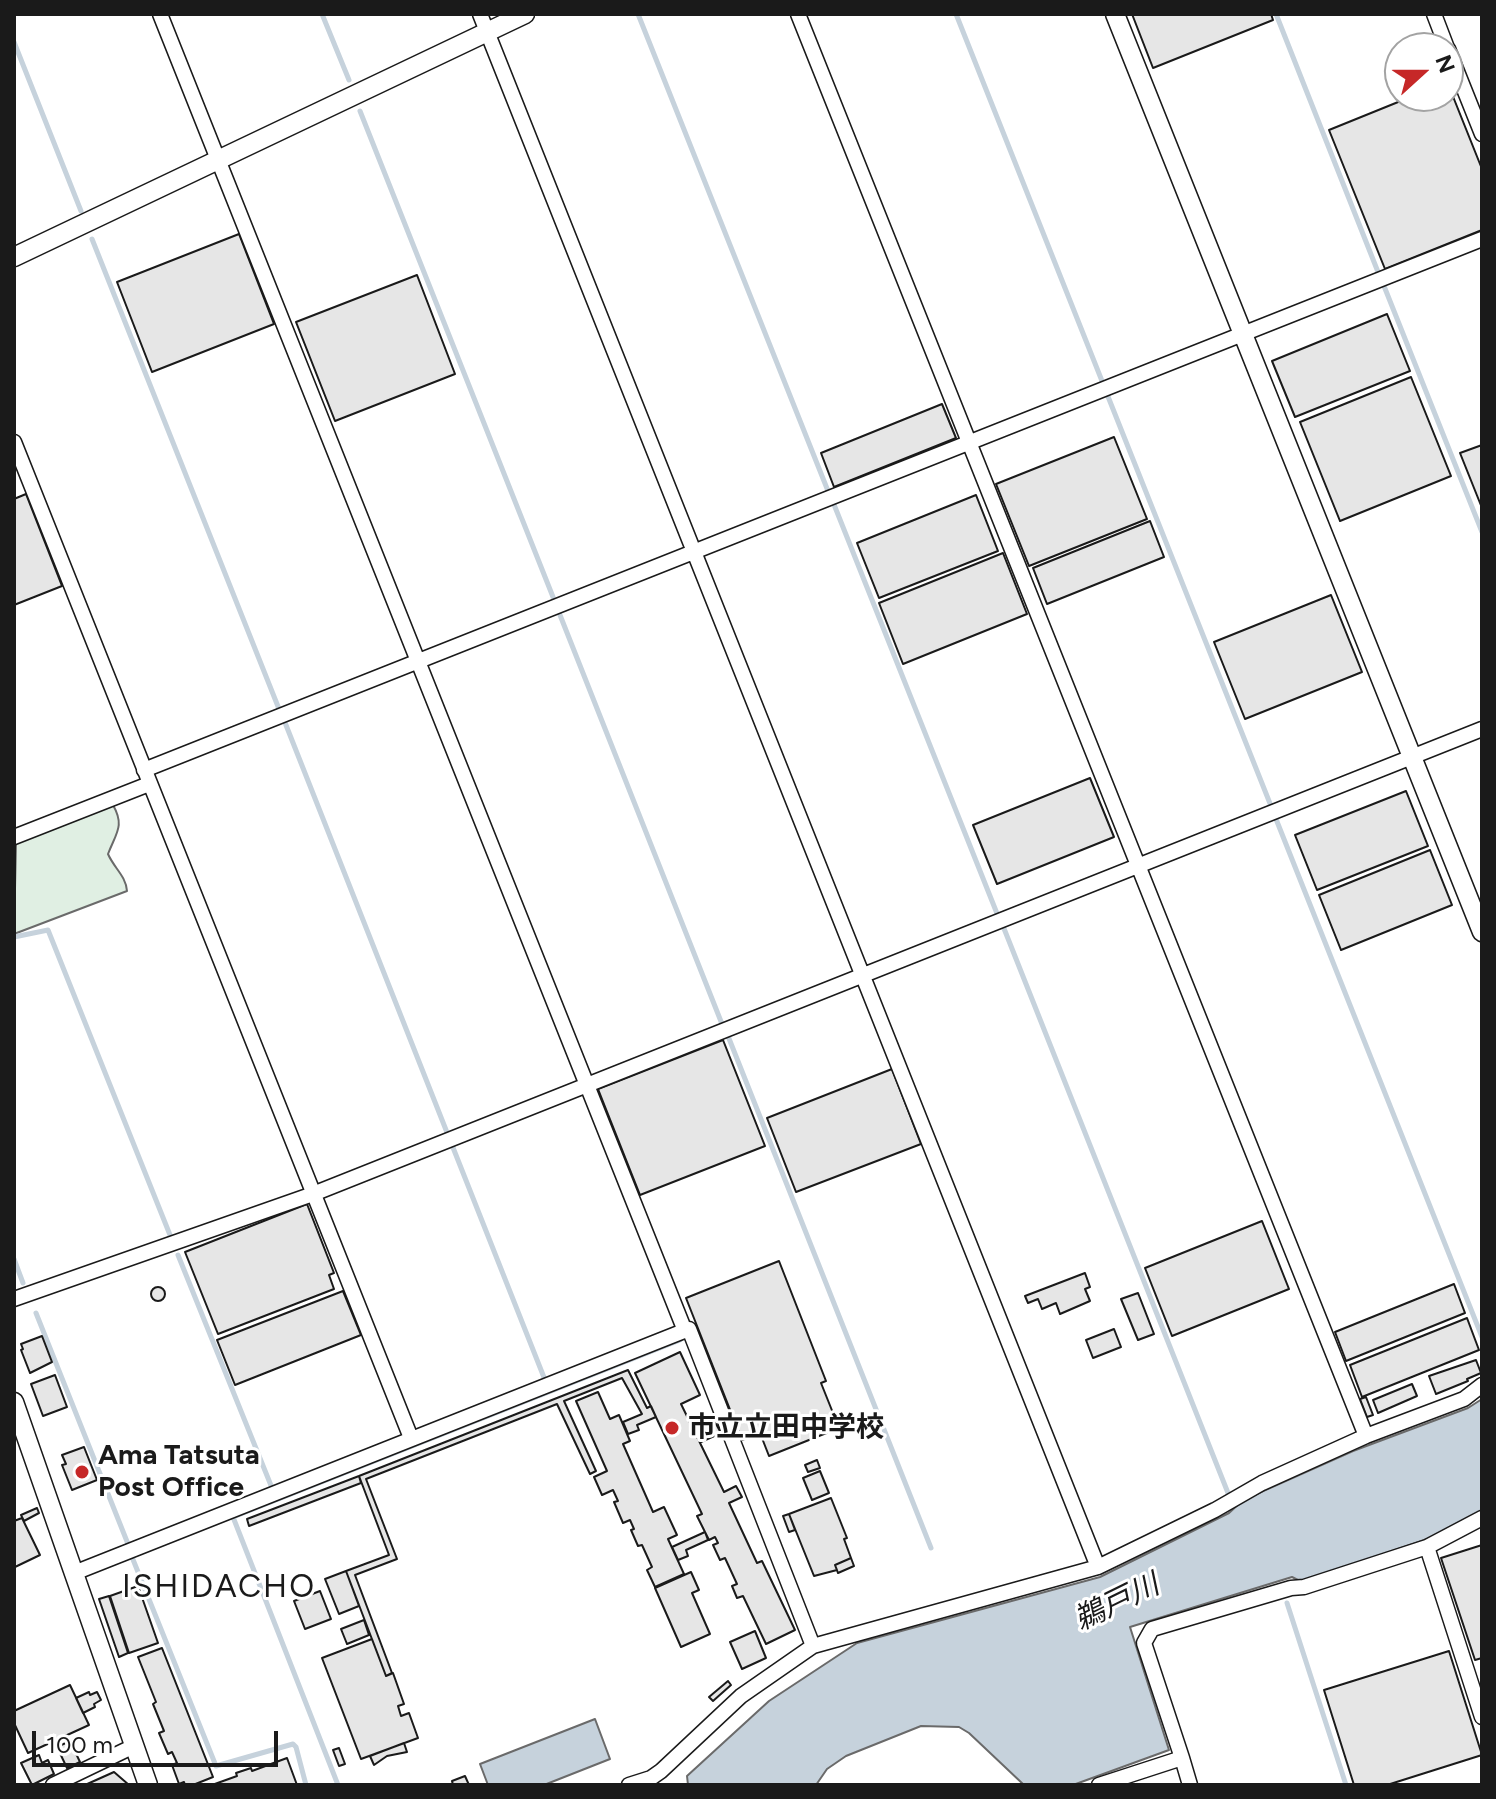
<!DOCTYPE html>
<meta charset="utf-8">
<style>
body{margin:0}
#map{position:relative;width:1496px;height:1799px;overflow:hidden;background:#fff;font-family:Figtree,sans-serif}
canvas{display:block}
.frame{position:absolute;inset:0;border:16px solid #1a1a1a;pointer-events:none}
.north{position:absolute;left:1384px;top:32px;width:80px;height:80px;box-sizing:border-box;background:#fff;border:2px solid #a3a3a3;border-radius:50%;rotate:69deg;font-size:22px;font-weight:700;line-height:32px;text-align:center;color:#1a1a1a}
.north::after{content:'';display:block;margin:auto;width:28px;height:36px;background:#c62828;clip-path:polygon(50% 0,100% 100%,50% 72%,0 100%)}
.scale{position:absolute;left:32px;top:1731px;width:246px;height:36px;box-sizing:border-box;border:4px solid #1a1a1a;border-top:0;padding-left:10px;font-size:24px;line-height:28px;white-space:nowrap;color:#1a1a1a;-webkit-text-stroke:6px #fff;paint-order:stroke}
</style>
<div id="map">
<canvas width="1496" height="1799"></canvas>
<div class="frame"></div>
<div class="north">N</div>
<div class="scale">100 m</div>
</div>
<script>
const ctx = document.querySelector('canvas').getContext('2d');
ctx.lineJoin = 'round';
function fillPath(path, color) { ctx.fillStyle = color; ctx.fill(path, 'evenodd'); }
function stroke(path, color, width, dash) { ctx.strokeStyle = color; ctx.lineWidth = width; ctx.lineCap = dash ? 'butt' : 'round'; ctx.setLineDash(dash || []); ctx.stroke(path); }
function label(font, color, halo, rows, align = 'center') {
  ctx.font = font + ' Figtree,"Noto Sans JP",sans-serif'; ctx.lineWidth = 6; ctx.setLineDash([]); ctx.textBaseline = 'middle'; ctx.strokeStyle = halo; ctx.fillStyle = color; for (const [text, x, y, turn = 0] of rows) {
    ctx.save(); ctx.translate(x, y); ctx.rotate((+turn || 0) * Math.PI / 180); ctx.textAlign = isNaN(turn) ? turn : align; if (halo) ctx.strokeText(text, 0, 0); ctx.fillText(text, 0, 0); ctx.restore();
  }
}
const green = new Path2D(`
 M 113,805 C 125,826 116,833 108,854 C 114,868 126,876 127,891 L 14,934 L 16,843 Z`);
fillPath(green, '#e0efe3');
stroke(green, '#6a6a6a', 2);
const water = new Path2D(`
 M 1482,1399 L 1482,1511 L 1433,1537 L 1302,1582 L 1292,1577 L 1130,1627 L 1169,1750 L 1073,1785 L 1024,1785 L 969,1733 L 959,1727 L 921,1726 L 846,1756 L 827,1769 L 816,1785 L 688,1785 L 687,1776 L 769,1701 L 857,1643 L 1100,1577 L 1229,1513 L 1243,1500 L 1353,1451 L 1468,1408 Z
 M 595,1719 L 610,1759 L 544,1785 L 488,1785 L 480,1764 Z`);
fillPath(water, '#c6d2dc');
stroke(water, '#6a6a6a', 2);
stroke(new Path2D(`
 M 322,14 L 349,80
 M 638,14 L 828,491
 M 956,14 L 1102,381
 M 1276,14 L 1378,272
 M 14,42 L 81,211
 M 360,111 L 553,597
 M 92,239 L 279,709
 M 1384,286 L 1482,532
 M 1107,394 L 1271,806
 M 833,502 L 998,916
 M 558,610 L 722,1024
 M 284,720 L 448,1135
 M 1276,819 L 1482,1337
 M 1003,926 L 1228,1493
 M 14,937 L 48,930 L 170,1235
 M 728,1036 L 931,1548
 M 452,1145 L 545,1380
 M 178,1255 L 272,1488
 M 14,1259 L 23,1283
 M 36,1313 L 128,1544
 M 132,1557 L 216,1766 L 293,1744 L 296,1747 L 306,1785
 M 1287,1603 L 1346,1785
 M 338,1785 L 233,1517 L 680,1340`), '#c6d2dc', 5);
const building = new Path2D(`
 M 1132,14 L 1271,14 L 1273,20 L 1153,68 Z
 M 1448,84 L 1482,169 L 1482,230 L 1385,269 L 1329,130 L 1413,96 L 1448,96 Z
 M 239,234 L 274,324 L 152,372 L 117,282 Z
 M 417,275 L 455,374 L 335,421 L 296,322 Z
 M 1387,314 L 1410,371 L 1295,417 L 1272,361 Z
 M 1411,377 L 1451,476 L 1340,521 L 1300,422 Z
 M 942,404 L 956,438 L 834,487 L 821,453 Z
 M 1114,437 L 1147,519 L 1029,566 L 996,484 Z
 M 1482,445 L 1482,508 L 1460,453 Z
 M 26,494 L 62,586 L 14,605 L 14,499 Z
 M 976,495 L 998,551 L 879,598 L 857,543 Z
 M 1150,521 L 1164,557 L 1047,604 L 1033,568 Z
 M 1003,553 L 1027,614 L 903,664 L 879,603 Z
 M 1331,595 L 1362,672 L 1245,719 L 1214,642 Z
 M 1090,778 L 1114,837 L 997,884 L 973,825 Z
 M 1406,791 L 1428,846 L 1317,890 L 1295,835 Z
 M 1430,850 L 1452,905 L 1341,950 L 1319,895 Z
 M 723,1040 L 765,1146 L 640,1195 L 598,1089 Z
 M 892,1069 L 921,1144 L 796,1192 L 767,1118 Z
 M 307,1204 L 334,1273 L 329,1275 L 334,1289 L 218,1334 L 185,1252 Z
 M 1262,1221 L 1289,1289 L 1172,1336 L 1145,1268 Z
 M 779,1261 L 826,1381 L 821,1383 L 839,1428 L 769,1456 L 760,1433 L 742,1440 L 686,1298 Z
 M 1085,1273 L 1090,1287 L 1085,1289 L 1090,1301 L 1060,1314 L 1056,1303 L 1042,1309 L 1038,1299 L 1028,1303 L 1025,1296 Z
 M 1454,1284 L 1465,1313 L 1346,1361 L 1335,1332 Z
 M151 1294a7 7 0 1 1 14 0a7 7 0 1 1-14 0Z
 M 343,1291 L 361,1335 L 235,1385 L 217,1340 Z
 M 1138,1293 L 1154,1334 L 1138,1340 L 1121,1299 Z
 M 1467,1318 L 1479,1350 L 1362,1397 L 1350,1365 Z
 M 1114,1329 L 1121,1347 L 1093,1358 L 1086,1340 Z
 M 42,1336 L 52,1362 L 30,1373 L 21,1350 L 23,1349 L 21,1344 Z
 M 680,1352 L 700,1395 L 681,1404 L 724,1492 L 736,1486 L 742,1497 L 729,1503 L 757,1563 L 762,1561 L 795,1630 L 766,1644 L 743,1596 L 737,1598 L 732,1586 L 737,1584 L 725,1558 L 720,1560 L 713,1545 L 718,1543 L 715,1537 L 709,1540 L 697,1516 L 702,1514 L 635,1373 Z
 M 1476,1360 L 1481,1373 L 1467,1379 L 1468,1381 L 1436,1394 L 1429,1376 Z
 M 628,1370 L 647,1408 L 651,1406 L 656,1417 L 637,1425 L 639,1430 L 628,1434 L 623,1422 L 642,1414 L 622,1378 L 564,1401 L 596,1471 L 590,1474 L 557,1404 L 366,1479 L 397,1559 L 355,1575 L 392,1673 L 386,1676 L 346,1571 L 389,1555 L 359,1476 Z
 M 55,1375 L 67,1407 L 43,1416 L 31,1384 Z
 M 1412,1384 L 1417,1396 L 1378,1413 L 1373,1400 Z
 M 598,1392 L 610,1419 L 619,1415 L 630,1441 L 623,1444 L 653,1512 L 664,1507 L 677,1535 L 668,1539 L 684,1574 L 655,1587 L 647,1570 L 652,1567 L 642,1545 L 638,1546 L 631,1530 L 634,1529 L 630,1520 L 623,1523 L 614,1502 L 618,1501 L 613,1490 L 602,1495 L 594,1477 L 607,1471 L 576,1401 Z
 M 1366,1397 L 1373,1415 L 1367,1417 L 1360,1399 Z
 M 715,1422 L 721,1433 L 701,1442 L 696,1431 Z
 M 84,1447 L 97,1480 L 72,1490 L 62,1465 L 66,1464 L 62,1455 Z
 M 817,1460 L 820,1468 L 808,1472 L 805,1465 Z
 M 820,1471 L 829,1493 L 812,1500 L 803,1478 Z
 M 359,1476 L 361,1483 L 249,1526 L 247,1519 Z
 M 831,1498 L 847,1538 L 844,1539 L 851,1558 L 835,1565 L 837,1570 L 814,1576 L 789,1514 Z
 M 37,1508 L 39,1513 L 24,1521 L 21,1515 Z
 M 789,1514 L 795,1530 L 789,1532 L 783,1516 Z
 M 22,1518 L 40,1555 L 15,1567 L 14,1521 Z
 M 705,1532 L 708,1540 L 686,1550 L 688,1556 L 678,1560 L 672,1547 Z
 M 1482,1545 L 1482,1658 L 1475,1660 L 1441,1558 Z
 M 851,1558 L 854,1566 L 838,1573 L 835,1565 Z
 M 346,1571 L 359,1606 L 339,1614 L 325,1579 Z
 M 691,1572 L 699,1590 L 692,1593 L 710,1634 L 681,1647 L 655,1588 Z
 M 138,1586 L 158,1643 L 129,1653 L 110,1596 Z
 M 320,1591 L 331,1619 L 305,1629 L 294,1601 Z
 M 109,1596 L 128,1653 L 119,1657 L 99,1599 Z
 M 364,1620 L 369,1635 L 347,1644 L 341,1629 Z
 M 755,1631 L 766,1658 L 742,1669 L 730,1642 Z
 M 372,1639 L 386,1676 L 393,1673 L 404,1704 L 398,1706 L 401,1716 L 409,1713 L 418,1738 L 361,1759 L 322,1658 Z
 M 162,1648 L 213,1777 L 193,1785 L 185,1785 L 184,1782 L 179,1784 L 172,1765 L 177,1763 L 172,1752 L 168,1754 L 159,1733 L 164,1731 L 153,1704 L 156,1702 L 138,1657 Z
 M 1449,1651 L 1482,1755 L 1387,1785 L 1354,1785 L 1324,1690 Z
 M 728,1681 L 731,1685 L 713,1701 L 709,1697 Z
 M 70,1685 L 89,1725 L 28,1753 L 14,1723 L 14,1711 Z
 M 89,1692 L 90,1695 L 97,1692 L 101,1700 L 94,1704 L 95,1707 L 83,1713 L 76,1698 Z
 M 70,1741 L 80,1762 L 67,1768 L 57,1747 Z
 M 404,1743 L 407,1752 L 387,1756 L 374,1765 L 370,1756 Z
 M 339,1748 L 345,1764 L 339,1766 L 333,1750 Z
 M 39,1755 L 42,1763 L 48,1760 L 54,1774 L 32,1785 L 21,1763 Z
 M 287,1758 L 297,1785 L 212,1785 L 237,1776 L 236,1773 L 251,1768 L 252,1771 Z
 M 114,1772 L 129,1785 L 85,1785 Z
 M 465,1776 L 469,1785 L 453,1785 L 452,1781 Z`);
fillPath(building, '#e6e6e6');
stroke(building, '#1a1a1a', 2);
const minor = new Path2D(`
 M 160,14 L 685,1331
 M 480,14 L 1098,1567
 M 798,14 L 1366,1436
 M 1434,14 L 1447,48
 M 1448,49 L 1482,134
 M 14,442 L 411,1438
 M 144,770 L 1482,239
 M 14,837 L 149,784
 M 14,1299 L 313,1194 L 1482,729
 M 1427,1547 L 1482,1717
 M 74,1573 L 689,1329 L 813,1646
 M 1182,1758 L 1190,1785
 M 53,1785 L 134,1746
 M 629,1785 L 651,1778 L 661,1771 L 741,1696 L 813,1646 L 1098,1567 L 1215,1510 L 1262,1483 L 1366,1436 L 1464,1399 L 1482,1385
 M 1099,1785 L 1182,1758 L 1144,1643 L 1152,1629 L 1291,1588 L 1304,1587 L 1427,1547 L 1482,1518`);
const tertiary = new Path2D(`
 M 1115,14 L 1482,932
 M 14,257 L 525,14
 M 14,1402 L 148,1785`);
stroke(minor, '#1a1a1a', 17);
stroke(tertiary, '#1a1a1a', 21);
stroke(minor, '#fff', 14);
stroke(tertiary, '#fff', 18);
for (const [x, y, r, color] of [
 [672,1428,8,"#c62828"],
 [82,1472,8,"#c62828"]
]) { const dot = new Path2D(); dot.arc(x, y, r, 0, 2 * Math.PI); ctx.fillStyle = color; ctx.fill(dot); stroke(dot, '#fff', 3); }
label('bold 28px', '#1a1a1a', '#fff', [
 ["市立立田中学校",688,1428],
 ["Ama Tatsuta",98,1456],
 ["Post Office",98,1488]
], 'left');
label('italic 30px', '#1a1a1a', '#fff', [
 ["鵜戸川",1117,1603,-26]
]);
ctx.letterSpacing = '2px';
label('32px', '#1a1a1a', '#fff', [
 ["ISHIDACHO",219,1588]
]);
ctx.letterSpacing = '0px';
</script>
